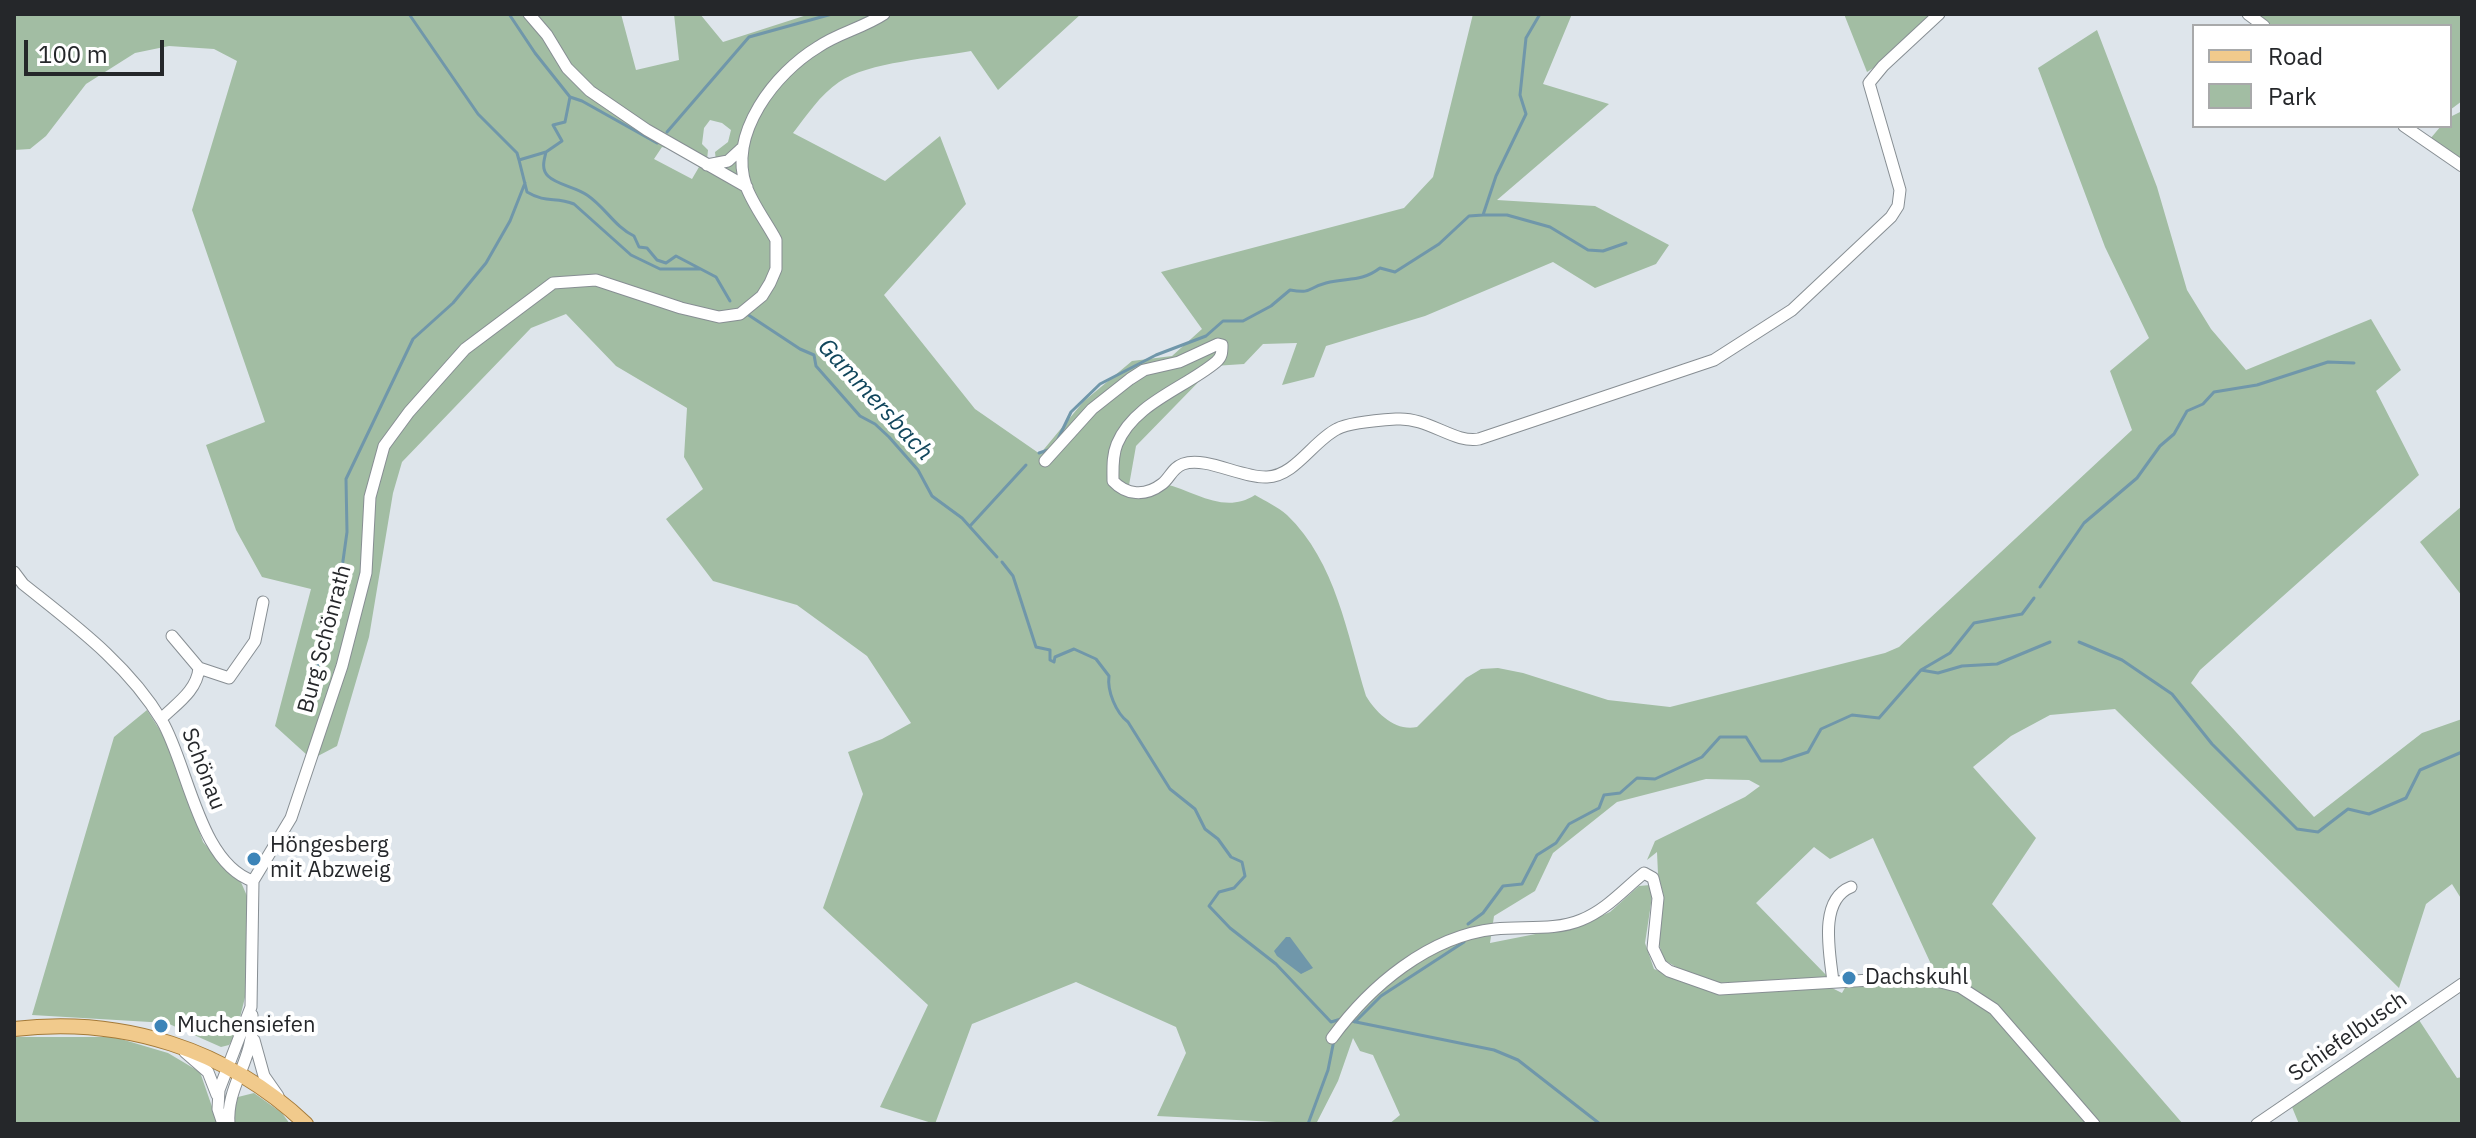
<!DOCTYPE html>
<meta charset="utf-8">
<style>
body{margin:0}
#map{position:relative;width:2476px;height:1138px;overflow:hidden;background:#dee5eb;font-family:"IBM Plex Sans",sans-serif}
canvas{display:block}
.frame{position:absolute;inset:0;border:16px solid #25272a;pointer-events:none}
.legend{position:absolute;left:2192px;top:24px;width:260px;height:104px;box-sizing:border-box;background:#fff;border:2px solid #a8a9aa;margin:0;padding:10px 14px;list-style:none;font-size:24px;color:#25272a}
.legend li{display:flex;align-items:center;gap:16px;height:40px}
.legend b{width:40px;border:2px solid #a8a9aa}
.scale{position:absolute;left:24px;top:40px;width:140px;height:36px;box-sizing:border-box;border:4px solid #25272a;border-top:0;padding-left:10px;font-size:24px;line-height:28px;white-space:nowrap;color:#25272a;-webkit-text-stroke:6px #fff;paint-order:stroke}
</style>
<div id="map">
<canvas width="2476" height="1138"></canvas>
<div class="frame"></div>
<ul class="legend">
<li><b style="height:10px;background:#f1ca8c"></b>Road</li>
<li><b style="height:22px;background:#a2bda3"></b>Park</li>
</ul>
<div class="scale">100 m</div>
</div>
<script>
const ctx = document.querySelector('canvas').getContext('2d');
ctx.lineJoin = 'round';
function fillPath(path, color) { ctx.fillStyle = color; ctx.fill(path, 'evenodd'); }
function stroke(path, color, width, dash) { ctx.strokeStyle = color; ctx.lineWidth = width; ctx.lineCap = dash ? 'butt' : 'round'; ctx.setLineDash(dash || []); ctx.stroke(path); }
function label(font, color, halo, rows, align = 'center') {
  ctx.font = font + ' "IBM Plex Sans",sans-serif'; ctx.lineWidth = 8; ctx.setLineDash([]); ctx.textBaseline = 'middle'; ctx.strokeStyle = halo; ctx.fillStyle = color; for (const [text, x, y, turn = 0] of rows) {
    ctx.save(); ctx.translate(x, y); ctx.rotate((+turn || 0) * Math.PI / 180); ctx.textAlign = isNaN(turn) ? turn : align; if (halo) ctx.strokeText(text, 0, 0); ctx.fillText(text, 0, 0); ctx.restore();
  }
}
fillPath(new Path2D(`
 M 14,14 L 621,14 L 636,70 L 679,60 L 674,14 L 700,14 L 723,42 L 810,14 L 1081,14 L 998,90 L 971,51 C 934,58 868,62 839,82 C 820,95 807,115 793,133 L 885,181 L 940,136 L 966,204 L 884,295 L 975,409 L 1040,454 L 1083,402 L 1132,361 L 1172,356 L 1202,329 L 1161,272 L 1404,208 L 1433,177 L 1473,14 L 1572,14 L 1543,84 L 1609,104 L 1497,200 L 1595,206 L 1669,245 L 1656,264 L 1595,288 L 1553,262 L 1425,316 L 1326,346 L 1314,377 L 1282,385 L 1297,343 L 1263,344 L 1244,364 L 1214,366 L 1136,446 L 1128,491 C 1139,489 1155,482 1165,484 C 1195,491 1224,515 1255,495 C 1265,501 1278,507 1287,515 C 1336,562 1347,634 1366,696 C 1376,713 1396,732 1417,727 L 1466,678 L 1481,669 L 1498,668 L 1523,673 L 1608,700 L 1670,707 L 1885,653 L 1899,647 L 2132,430 L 2110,371 L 2149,338 L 2105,247 L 2038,68 L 2097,30 L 2157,187 L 2187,290 L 2211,329 L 2246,370 L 2371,319 L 2401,370 L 2376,391 L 2419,475 L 2200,670 L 2191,683 L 2314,817 L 2422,733 L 2462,719 L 2462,900 L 2452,884 L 2426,904 L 2399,988 L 2115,709 L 2050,715 L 2011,736 L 1973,767 L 2036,838 L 1992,904 L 2183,1124 L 2103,1124 L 2098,1122 L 1996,1004 L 1962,982 L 1936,975 L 1873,838 L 1830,859 L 1814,847 L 1756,903 L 1828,977 L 1720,983 L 1678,968 L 1664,960 L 1658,941 L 1664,897 L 1658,874 L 1657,852 L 1647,860 L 1655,841 L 1745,797 L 1760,786 L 1749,780 L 1706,779 L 1617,802 L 1553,853 L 1535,891 L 1494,916 L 1490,943 L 1581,925 L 1610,912 L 1639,886 L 1650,885 L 1652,897 L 1645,943 L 1654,969 L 1718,994 L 1830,987 L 1842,993 L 1846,986 L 1921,982 L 1957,991 L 1991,1012 L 2087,1124 L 1389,1124 L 1400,1115 L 1373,1055 L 1360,1051 L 1353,1038 L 1338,1081 L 1316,1124 L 1157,1116 L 1186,1053 L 1176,1027 L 1076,982 L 972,1024 L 935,1124 L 880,1107 L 928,1005 L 823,908 L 863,794 L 848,752 L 882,739 L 911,723 L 867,656 L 797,605 L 713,581 L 666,519 L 703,489 L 684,457 L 687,408 L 616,366 L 566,314 L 531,328 L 402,462 L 393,493 L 369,637 L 337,746 L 316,757 L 307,755 L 275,726 L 311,589 L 262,577 L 236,530 L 206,445 L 265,422 L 192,210 L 237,61 L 214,49 L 169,46 L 135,53 L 86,84 L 46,136 L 30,149 L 14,150 ZM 710,120 L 722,123 L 731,130 L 728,142 L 715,152 L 716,161 L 707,160 L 708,150 L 702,144 L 704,128 ZM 667,145 L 699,167 L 692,179 L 654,159 L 662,147 L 666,148 Z
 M 1844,14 L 1933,14 L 1881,63 L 1867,72 Z
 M 2256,14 L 2462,14 L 2462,101 L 2450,110 L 2450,26 L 2272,26 Z
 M 2462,111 L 2462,161 L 2430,139 L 2441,126 L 2450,126 L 2450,117 Z
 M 2462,506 L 2462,596 L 2420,542 Z
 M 147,710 L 170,746 L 203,842 L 221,863 L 240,880 L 247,896 L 247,989 L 236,1034 L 229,1045 L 221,1047 L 167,1023 L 32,1015 L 114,737 Z
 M 2419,1020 L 2457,1078 L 2462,1077 L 2462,1124 L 2299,1124 L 2292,1107 Z
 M 14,1037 L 114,1037 L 168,1053 L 200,1072 L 218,1124 L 14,1124 Z
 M 254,1093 L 282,1113 L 290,1124 L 235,1124 L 233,1116 L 238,1097 Z`), '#a2bda3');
fillPath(new Path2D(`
 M 1286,937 L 1290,937 L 1313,968 L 1301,974 L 1277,956 L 1274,951 Z`), '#7097aa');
stroke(new Path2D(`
 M 409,14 L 478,114 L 517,153 L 519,160
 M 509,14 L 535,53 L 570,97 L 565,122 L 553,125 L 562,141 L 546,152 C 544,160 541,169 548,176 C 557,185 576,187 587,195 C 605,207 615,227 634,236 L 639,247 L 647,248 L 657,260 L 666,263 L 676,256 L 716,277 L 730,301
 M 570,97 L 582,101 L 657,143
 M 667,132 L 749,37 L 832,14
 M 546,152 L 519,160 L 527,192 C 547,204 555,196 574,204 L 631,255 L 660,269 L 700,269
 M 1483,215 L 1507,215 L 1550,227 L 1588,250 L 1603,251 L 1626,243
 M 747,314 L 800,349 L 814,355 L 816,366 L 860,416 L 875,424 L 889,437 L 918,470 L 932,496 L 962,518 L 997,557
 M 1058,439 L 1071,412 L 1100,384 L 1156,355 L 1206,336 L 1223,321 L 1243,321 L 1271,306 L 1290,290 C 1313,294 1307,288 1326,283 C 1347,277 1360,283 1380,268 L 1395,272 L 1439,244 L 1469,216 L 1483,215 L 1496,176 L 1526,114 L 1520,95 L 1526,38 L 1540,14
 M 1039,453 L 1048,450
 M 970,526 L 1026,465
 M 1002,562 L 1013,576 L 1036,647 L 1050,650 L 1050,660 L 1054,662 L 1055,657 L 1074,649 L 1096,659 L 1109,676 C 1107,691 1116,713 1128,722 L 1170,789 L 1195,809 L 1205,829 L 1218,839 L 1231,857 L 1242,862 L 1245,876 L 1234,888 L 1219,892 L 1209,906 L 1230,928 L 1276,964 L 1331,1022 L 1341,1019
 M 2040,587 L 2084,523 L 2137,478 L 2160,446 L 2174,434 L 2187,411 L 2203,404 L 2214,392 L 2257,385 L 2328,362 L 2354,363
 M 2079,642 L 2122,660 L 2172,694 L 2212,744 L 2297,829 L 2318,832 L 2348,809 L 2369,814 L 2406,798 L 2420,770 L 2462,752
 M 1921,670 L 1950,653 L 1974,623 L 2022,614 L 2034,598
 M 304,701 L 318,665 L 323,622 L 337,604 L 347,532 L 346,479 L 413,339 L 453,303 L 486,263 L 510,221 L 525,183
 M 1468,924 L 1483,913 L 1503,886 L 1522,884 L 1537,855 L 1556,843 L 1569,824 L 1599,808 L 1604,795 L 1620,793 L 1637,778 L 1655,779 L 1702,757 L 1720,737 L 1746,737 L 1761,761 L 1781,761 L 1808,752 L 1821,729 L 1852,715 L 1879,718 L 1921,670 L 1938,673 L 1962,666 L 1997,664 L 2050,642
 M 1351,1021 L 1494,1050 L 1518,1060 L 1600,1124
 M 1355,1022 L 1381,996 L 1464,942
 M 1308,1124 L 1328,1070 L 1334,1040`), '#7097aa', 3);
const minor = new Path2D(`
 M 529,14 L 547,35 L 567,68 L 590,91 L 647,130 L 747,187
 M 2248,14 L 2264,26
 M 2404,126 L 2462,166
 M 707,165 L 728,161 L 741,149
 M 1045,461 L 1092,409 L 1130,379 L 1144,370 L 1179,362 L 1218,344 L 1222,345 C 1222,352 1222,357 1216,362 C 1185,388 1134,403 1117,444 C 1112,456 1113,469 1113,481 C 1126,495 1145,497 1162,484 C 1170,478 1172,468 1183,464 C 1206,456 1241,478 1267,477 C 1295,476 1313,441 1337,429 C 1350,422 1382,420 1397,419 C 1428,417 1455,444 1479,439 L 1714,360 L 1792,310 L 1891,217 L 1898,206 L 1900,190 L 1869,83 L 1883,66 L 1939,14
 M 14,572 L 23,584 C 73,624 128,664 162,721 C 188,765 199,863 253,881
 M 172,636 L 199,668 L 229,678 L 255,641 L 263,602
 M 161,719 C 176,704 197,691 199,668
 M 1833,982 C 1830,954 1818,900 1851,887
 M 1332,1038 C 1370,986 1429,936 1495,929 C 1523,926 1555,931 1581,920 C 1606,910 1623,890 1644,873 L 1653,878 L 1658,898 L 1653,948 L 1661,965 L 1669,971 L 1720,989 L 1921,977 L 1960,987 L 1994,1009 L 2094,1124
 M 254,1040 L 264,1076 L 278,1096
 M 185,1052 L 208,1072 L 217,1095
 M 223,1124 L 218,1109 L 219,1090 L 251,1007 L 253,881 L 291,818 L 342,666 L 366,573 L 370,497 L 384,446 L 409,412 L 465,349 L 553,283 L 596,280 L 681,308 L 719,317 L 740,314 L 762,296 L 770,283 L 776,269 L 776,240 C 767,223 753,205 746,186 C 728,133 775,73 818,47 C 838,33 863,28 884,14
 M 229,1124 C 226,1084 256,1059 252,1015
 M 2257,1124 L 2462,984`);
const major = new Path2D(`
 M 14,1029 C 122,1016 227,1049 306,1124`);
stroke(minor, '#878e93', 13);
stroke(major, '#a47a38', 16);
stroke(minor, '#fff', 11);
stroke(major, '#f1ca8c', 14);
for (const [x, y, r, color] of [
 [254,859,8,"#3c84b8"],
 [1849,978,8,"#3c84b8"],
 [161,1026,8,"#3c84b8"]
]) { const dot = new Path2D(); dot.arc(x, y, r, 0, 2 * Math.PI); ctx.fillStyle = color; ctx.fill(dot); stroke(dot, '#fff', 3); }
label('22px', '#25272a', '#fff', [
 ["Burg Schönrath",325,639,-75],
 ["Schönau",203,769,69],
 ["Schiefelbusch",2348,1037,-35]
]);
label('22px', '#25272a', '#fff', [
 ["Höngesberg",270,846],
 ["mit Abzweig",270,871],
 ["Dachskuhl",1865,978],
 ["Muchensiefen",177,1026]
], 'left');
label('italic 24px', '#11465c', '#fff', [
 ["Gammersbach",875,400,47]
]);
</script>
